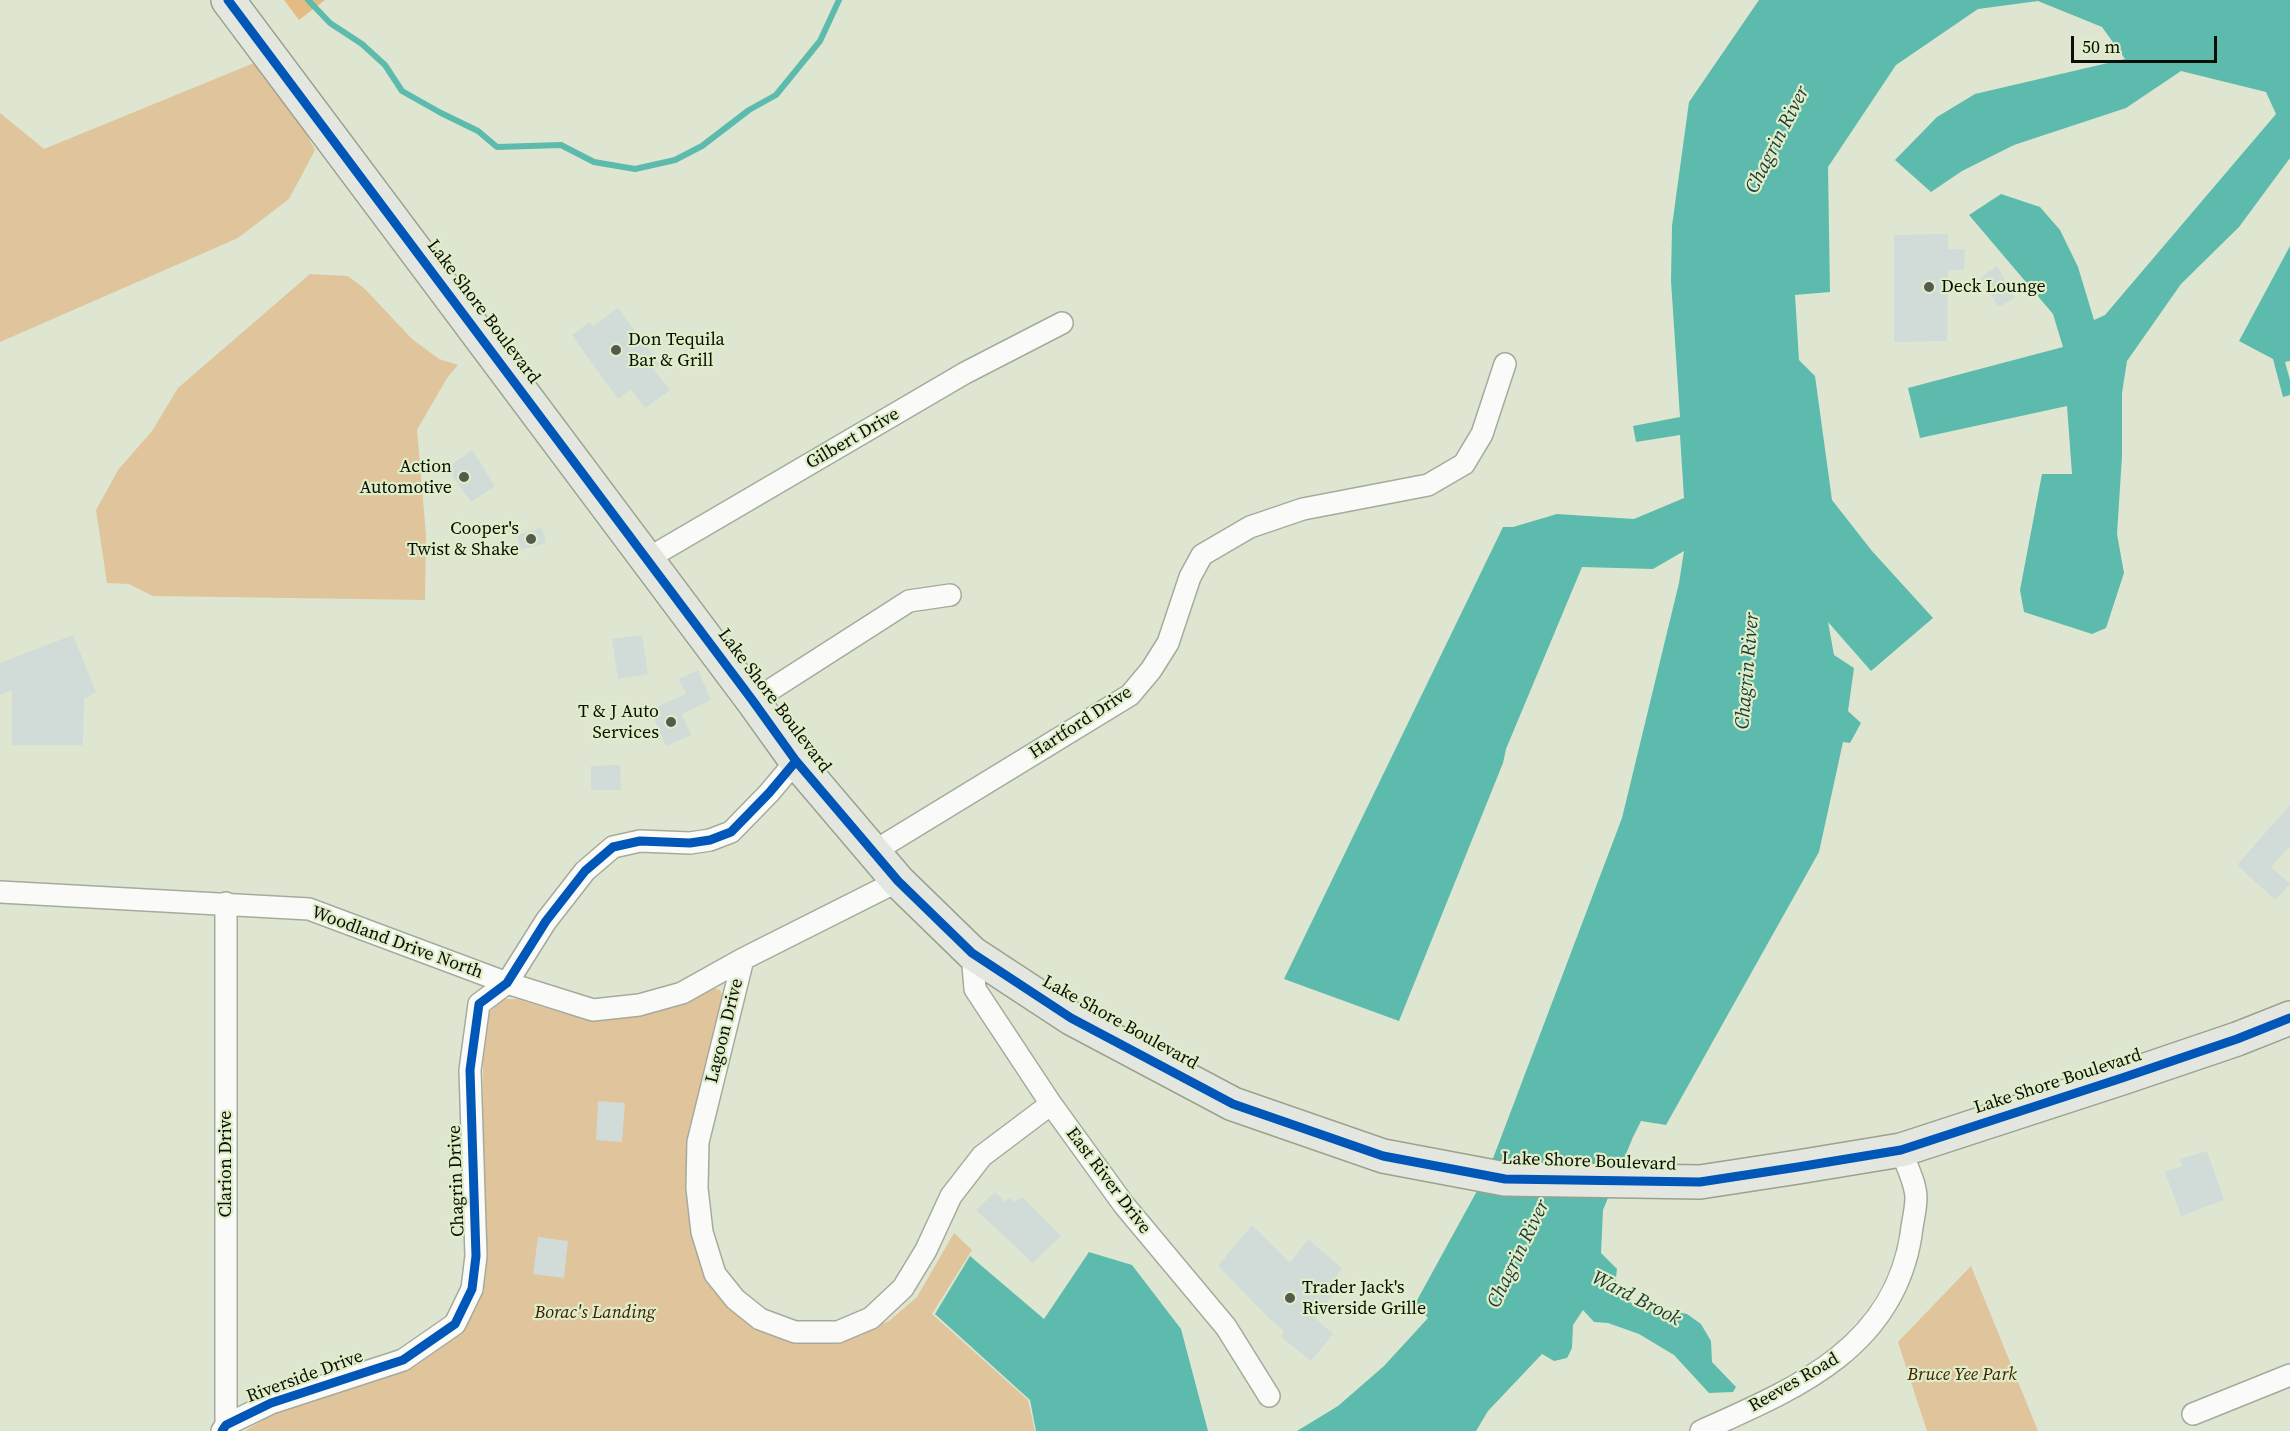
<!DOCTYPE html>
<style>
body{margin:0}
#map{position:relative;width:2290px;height:1431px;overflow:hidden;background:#dee6d1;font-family:"Source Serif 4",serif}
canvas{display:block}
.scale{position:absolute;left:2071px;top:36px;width:146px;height:27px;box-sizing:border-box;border:3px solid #0a0e04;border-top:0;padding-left:8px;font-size:18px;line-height:21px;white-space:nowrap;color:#0a0e04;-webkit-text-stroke:4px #dfeec9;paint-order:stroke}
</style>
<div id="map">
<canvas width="2290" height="1431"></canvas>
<div class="scale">50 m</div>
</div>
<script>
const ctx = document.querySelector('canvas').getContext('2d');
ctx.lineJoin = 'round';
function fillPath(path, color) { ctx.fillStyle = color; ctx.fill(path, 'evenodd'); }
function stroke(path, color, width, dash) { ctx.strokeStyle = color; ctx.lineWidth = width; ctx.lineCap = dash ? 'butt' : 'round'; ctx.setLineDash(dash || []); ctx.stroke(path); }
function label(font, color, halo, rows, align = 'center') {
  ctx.font = font + ' "Source Serif 4",serif'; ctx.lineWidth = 4.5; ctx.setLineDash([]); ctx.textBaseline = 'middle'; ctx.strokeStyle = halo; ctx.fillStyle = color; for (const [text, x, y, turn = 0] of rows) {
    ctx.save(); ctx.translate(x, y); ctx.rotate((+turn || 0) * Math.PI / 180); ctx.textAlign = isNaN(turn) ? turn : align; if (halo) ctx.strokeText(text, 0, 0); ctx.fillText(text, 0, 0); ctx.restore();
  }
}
fillPath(new Path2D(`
 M 254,63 L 293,109 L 315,150 L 289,199 L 238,238 L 0,342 L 0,113 L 44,149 Z
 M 310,274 L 348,276 L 365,289 L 412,339 L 439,359 L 458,365 L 447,378 L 417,430 L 426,535 L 425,600 L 153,596 L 129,584 L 107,583 L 96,510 L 118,470 L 152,431 L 178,388 Z
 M 710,987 L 720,990 L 726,1003 L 688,1171 L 736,1309 L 760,1331 L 801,1344 L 848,1339 L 889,1321 L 917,1297 L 954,1233 L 972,1250 L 932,1314 L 1028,1400 L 1035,1431 L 245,1431 L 279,1410 L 460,1329 L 477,1307 L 483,1268 L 483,1049 L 487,1015 L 502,999 L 517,999 L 562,1013 L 599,1019 Z
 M 1971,1266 L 2038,1431 L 1927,1431 L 1898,1342 Z`), '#e0c49b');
fillPath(new Path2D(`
 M 284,0 L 325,0 L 299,20 Z`), '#e4bc83');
fillPath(new Path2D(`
 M 1759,0 L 2290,0 L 2290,158 L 2239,227 L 2181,284 L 2127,361 L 2122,393 L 2122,456 L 2117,534 L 2124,573 L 2106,628 L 2092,634 L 2024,612 L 2020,590 L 2042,474 L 2072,474 L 2067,406 L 1920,438 L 1908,388 L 2063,347 L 2053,314 L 1969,215 L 2001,194 L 2040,207 L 2060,230 L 2078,267 L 2094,320 L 2105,315 L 2276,114 L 2266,92 L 2181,71 L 2126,108 L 2014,145 L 1962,171 L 1931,192 L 1895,160 L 1937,117 L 1975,94 L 2125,59 L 2102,27 L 2038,1 L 1978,9 L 1896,65 L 1828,167 L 1830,292 L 1795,295 L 1799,360 L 1815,376 L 1832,500 L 1872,551 L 1933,618 L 1871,671 L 1828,622 L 1834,655 L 1854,668 L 1848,711 L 1861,723 L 1850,743 L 1843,742 L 1819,852 L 1666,1125 L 1641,1121 L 1633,1137 L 1603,1210 L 1601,1253 L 1617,1269 L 1614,1294 L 1632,1303 L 1687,1314 L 1701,1324 L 1711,1341 L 1712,1362 L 1736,1387 L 1733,1392 L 1709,1393 L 1674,1355 L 1639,1334 L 1608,1323 L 1594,1322 L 1583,1310 L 1573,1325 L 1572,1348 L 1567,1358 L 1554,1361 L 1542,1354 L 1488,1411 L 1476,1431 L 1297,1431 L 1338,1406 L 1384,1366 L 1428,1318 L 1415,1304 L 1489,1169 L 1622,818 L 1679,583 L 1684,551 L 1653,569 L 1582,567 L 1506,749 L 1503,763 L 1399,1021 L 1284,979 L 1503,527 L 1513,527 L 1557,514 L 1634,519 L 1684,498 L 1680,435 L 1636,442 L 1633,426 L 1680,417 L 1671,281 L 1672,226 L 1689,102 Z
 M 2290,246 L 2290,361 L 2285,362 L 2290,380 L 2290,395 L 2283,397 L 2273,359 L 2239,341 Z
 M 1089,1252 L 1132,1265 L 1181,1329 L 1208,1431 L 1036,1431 L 1030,1400 L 935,1314 L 970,1256 L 1044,1319 Z`), '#5cbbac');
stroke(new Path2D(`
 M 308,0 L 330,23 L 362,44 L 385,65 L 402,91 L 441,113 L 478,131 L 497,147 L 561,145 L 594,162 L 635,169 L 675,160 L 702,146 L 749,110 L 776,95 L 820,41 L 839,0`), '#5cbbac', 6);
fillPath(new Path2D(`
 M 1948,234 L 1948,249 L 1965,249 L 1964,270 L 1948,270 L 1947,341 L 1894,342 L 1894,235 Z
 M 1997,266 L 2015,298 L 1998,307 L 1981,277 Z
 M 618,308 L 660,365 L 654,370 L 670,390 L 645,408 L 631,389 L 618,399 L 572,335 L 590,322 L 593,326 Z
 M 472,450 L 495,486 L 471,502 L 447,468 Z
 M 542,528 L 546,543 L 521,550 L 517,535 Z
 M 73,635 L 96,692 L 84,699 L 83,745 L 12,745 L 12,690 L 0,695 L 0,663 Z
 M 642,635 L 648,674 L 618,679 L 612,639 Z
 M 698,670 L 711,700 L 682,714 L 691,735 L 666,746 L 650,710 L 686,694 L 679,679 Z
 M 620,765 L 621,790 L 591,790 L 591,766 Z
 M 2290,805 L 2290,846 L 2271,867 L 2290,884 L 2275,900 L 2237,865 Z
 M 598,1101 L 625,1103 L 622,1142 L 596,1140 Z
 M 2207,1151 L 2224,1200 L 2181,1216 L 2165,1172 L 2182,1166 L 2180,1159 Z
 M 995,1192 L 1005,1202 L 1010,1197 L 1015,1202 L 1022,1197 L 1061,1236 L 1033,1263 L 976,1210 Z
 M 1252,1225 L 1290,1263 L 1308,1239 L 1342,1268 L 1331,1284 L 1338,1289 L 1315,1318 L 1333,1334 L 1311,1361 L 1281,1337 L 1284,1331 L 1269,1318 L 1218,1266 Z
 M 538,1237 L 568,1241 L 564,1278 L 533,1274 Z`), '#d1dbd8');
const minor = new Path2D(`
 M 647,559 L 965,373 L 1062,323
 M 753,701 L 909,601 L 950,595
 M 873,852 L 1130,695 L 1151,670 L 1168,643 L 1190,577 L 1202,555 L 1250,527 L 1303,509 L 1428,485 L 1464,464 L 1482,434 L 1505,364
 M 0,892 L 309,909 L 507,983 L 593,1010 L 639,1005 L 682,993 L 743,959 L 898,881
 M 226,903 L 226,1425
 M 972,953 L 975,989 L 1051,1104 L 1124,1205 L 1226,1327 L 1269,1396
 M 743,959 L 698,1142 L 697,1188 L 702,1232 L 715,1274 L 735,1299 L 760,1319 L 795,1332 L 838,1332 L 871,1318 L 903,1288 L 926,1250 L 951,1196 L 982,1156 L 1051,1104
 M 2193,1414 L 2290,1375
 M 222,1431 L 226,1425 L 271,1403 L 403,1360 L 455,1324 L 472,1289 L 476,1256 L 470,1070 L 479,1004 L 507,983 L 546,921 L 585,871 L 613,847 L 640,841 L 690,843 L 710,840 L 731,832 L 769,793 L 796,761
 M 1701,1431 C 1795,1389 1893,1349 1911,1235 C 1912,1223 1916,1210 1916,1198 C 1916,1183 1906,1165 1901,1150`);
const primary = new Path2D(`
 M 228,0 L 753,701 L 796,761 L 898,881 L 972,953 L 1071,1018 L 1233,1104 L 1383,1156 L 1505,1179 L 1700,1182 L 1798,1167 L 1901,1150 L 2122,1078 L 2237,1039 L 2290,1018`);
stroke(minor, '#a5ab9c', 24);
stroke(primary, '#9aa18e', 36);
stroke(minor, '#fafbf8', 21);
stroke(primary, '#e4e7df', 33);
stroke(new Path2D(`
 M 228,0 L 753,701 L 796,761 L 898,881 L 972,953 L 1071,1018 L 1233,1104 L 1383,1156 L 1505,1179 L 1700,1182 L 1798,1167 L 1901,1150 L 2122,1078 L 2237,1039 L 2290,1018
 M 222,1431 L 226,1425 L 271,1403 L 403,1360 L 455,1324 L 472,1289 L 476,1256 L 470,1070 L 479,1004 L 507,983 L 546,921 L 585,871 L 613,847 L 640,841 L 690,843 L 710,840 L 731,832 L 769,793 L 796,761`), '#0057b8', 9);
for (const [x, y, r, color] of [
 [1929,287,6,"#545a4c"],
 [616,350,6,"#545a4c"],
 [464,477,6,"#545a4c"],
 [531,539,6,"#545a4c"],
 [671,722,6,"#545a4c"],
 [1290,1298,6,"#545a4c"]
]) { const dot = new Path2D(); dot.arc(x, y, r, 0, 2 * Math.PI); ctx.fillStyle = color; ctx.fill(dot); stroke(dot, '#dfeec9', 2); }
label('18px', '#0a0e04', '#dfeec9', [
 ["Deck Lounge",1941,287],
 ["Don Tequila",628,340],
 ["Bar & Grill",628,361],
 ["Action",452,467,"right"],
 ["Automotive",452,488,"right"],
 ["Cooper's",519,529,"right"],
 ["Twist & Shake",519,550,"right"],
 ["T & J Auto",659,712,"right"],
 ["Services",659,733,"right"],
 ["Trader Jack's",1302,1288],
 ["Riverside Grille",1302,1309]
], 'left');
label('18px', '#0a0e04', '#dfeec9', [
 ["Lake Shore Boulevard",483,312,53],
 ["Gilbert Drive",853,439,-30],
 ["Lake Shore Boulevard",774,701,53],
 ["Hartford Drive",1081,723,-33],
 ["Woodland Drive North",397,943,20],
 ["Lake Shore Boulevard",1120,1023,29],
 ["Lagoon Drive",725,1031,-76],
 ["Lake Shore Boulevard",2058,1082,-18],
 ["Lake Shore Boulevard",1589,1162,2],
 ["Clarion Drive",226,1164,-90],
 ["Chagrin Drive",457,1181,-92],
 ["East River Drive",1108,1181,53],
 ["Riverside Drive",305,1377,-20],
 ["Reeves Road",1794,1383,-30]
]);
label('italic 18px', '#3f2100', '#dfeec9', [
 ["Borac's Landing",595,1313],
 ["Bruce Yee Park",1962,1375]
]);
label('italic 20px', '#1f3936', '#dfeec9', [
 ["Chagrin River",1778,140,-63],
 ["Chagrin River",1748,671,-85],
 ["Chagrin River",1519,1254,-64],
 ["Ward Brook",1636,1299,27]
]);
</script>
